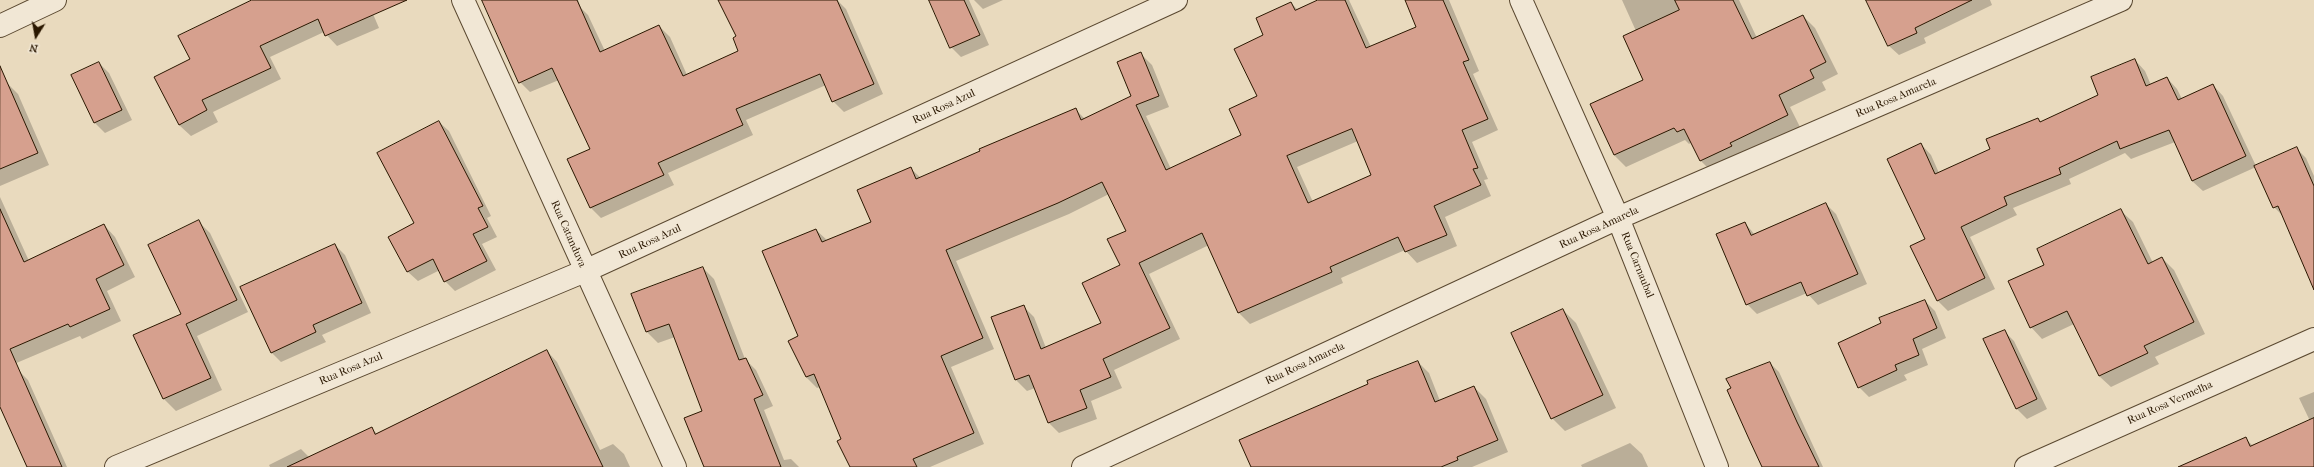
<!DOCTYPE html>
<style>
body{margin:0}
#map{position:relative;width:2314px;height:467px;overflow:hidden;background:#e9dabe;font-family:"IM FELL French Canon",serif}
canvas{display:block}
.north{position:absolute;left:16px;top:16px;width:40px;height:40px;-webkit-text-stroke:3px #f1e7d5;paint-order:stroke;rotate:191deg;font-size:11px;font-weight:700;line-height:16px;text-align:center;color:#2a1700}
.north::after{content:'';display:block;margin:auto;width:14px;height:18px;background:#2a1700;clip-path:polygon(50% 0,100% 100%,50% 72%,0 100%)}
</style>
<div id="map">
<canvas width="2314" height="467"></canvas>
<div class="north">N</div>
</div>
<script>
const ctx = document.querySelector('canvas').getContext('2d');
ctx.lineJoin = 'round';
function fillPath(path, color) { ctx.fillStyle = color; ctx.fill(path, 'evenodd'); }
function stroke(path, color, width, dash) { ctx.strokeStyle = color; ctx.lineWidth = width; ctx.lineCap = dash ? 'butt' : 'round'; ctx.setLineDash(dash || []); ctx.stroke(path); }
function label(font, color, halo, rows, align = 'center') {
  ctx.font = font + ' "IM FELL French Canon",serif'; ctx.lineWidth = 4; ctx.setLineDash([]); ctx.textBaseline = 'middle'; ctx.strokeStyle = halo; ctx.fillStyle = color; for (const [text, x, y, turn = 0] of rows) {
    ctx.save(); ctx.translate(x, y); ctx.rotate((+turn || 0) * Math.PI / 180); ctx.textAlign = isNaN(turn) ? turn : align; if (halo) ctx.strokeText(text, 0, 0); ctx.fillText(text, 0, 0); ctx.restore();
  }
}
fillPath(new Path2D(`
 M 254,0 L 367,0 L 379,28 L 337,46 L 324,32 L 270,57 L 281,79 L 213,112 L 218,122 L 191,136 L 179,125 L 191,59 Z
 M 483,0 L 578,0 L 581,8 L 588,15 L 605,51 L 659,26 L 670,37 L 687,75 L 740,52 L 737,37 L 719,0 L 837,0 L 846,9 L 883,94 L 844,112 L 833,101 L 826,85 L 746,120 L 753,135 L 668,173 L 674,185 L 601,218 L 591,208 L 569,159 L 591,150 L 559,80 L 530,92 L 520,82 Z
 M 933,0 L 969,0 L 989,45 L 961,57 L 951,47 Z
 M 974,0 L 1003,0 L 983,9 Z
 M 1320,0 L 1349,0 L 1371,47 L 1418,27 L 1406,0 L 1449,0 L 1479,71 L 1473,74 L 1498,130 L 1472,142 L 1488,179 L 1484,180 L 1491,196 L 1445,217 L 1457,246 L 1417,263 L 1405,250 L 1341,278 L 1343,283 L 1250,324 L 1239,313 L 1209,245 L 1149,274 L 1180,339 L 1114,370 L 1122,388 L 1091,401 L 1097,419 L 1059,433 L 1048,422 L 1035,388 L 1027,391 L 1016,380 L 992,317 L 1023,306 L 1034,317 L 1046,348 L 1103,323 L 1121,266 L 1127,232 L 1109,194 L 1069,214 L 956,261 L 994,349 L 951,367 L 984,444 L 930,467 L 851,467 L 842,440 L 820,387 L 817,388 L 806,377 L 799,337 L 816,230 L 828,241 L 872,222 L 910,168 L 921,178 L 1075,109 L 1085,119 L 1133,97 L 1141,54 L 1152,65 L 1169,107 L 1146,116 L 1171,169 L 1243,135 L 1259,96 L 1265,35 L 1291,3 L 1298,10 ZM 1358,141 L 1373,176 L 1313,202 L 1297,167 Z
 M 1622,0 L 1739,0 L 1757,38 L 1803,16 L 1815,28 L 1838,74 L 1822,82 L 1826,90 L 1790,107 L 1800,127 L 1713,173 L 1701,161 L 1692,142 L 1689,144 L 1685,140 L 1626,167 L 1614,155 L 1645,80 L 1636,31 Z
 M 1867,0 L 1990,0 L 1992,5 L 1924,38 L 1926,43 L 1899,55 L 1889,46 Z
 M 2135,60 L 2145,71 L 2151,85 L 2167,78 L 2177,89 L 2182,99 L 2213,85 L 2223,96 L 2256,166 L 2296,148 L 2306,158 L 2314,176 L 2314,283 L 2284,217 L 2274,207 L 2256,167 L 2203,191 L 2192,181 L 2175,142 L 2131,159 L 2125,153 L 2069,179 L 2071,184 L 2013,208 L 2017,215 L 1970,237 L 1995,289 L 1948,311 L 1937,300 L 1926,239 L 1921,144 L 1931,155 L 1939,173 L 1991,149 L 2038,119 L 2041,122 L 2099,95 Z
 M 99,63 L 109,73 L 132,120 L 105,133 L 95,123 L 73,75 Z
 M 6,82 L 18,94 L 49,165 L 0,186 L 0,85 Z
 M 439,122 L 449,131 L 491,216 L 487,218 L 497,237 L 482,244 L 496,270 L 455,291 L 445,281 L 440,270 L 418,281 L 408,272 L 389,237 L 415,223 Z
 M 0,197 L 29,261 L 104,225 L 115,237 L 135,277 L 107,291 L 121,321 L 82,339 L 80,336 L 7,367 L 0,361 Z
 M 1826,204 L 1836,214 L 1867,284 L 1818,305 L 1807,293 L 1757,314 L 1747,304 L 1745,223 L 1755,235 Z
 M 2121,211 L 2133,222 L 2153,263 L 2162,258 L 2174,270 L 2205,334 L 2155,357 L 2159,364 L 2111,387 L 2099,376 L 2074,324 L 2042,339 L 2031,327 L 2046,265 Z
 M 199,222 L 210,233 L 248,312 L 197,336 L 222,390 L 176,411 L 164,399 L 135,335 L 182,314 Z
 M 335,245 L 345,255 L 371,313 L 322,335 L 326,342 L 281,362 L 271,352 Z
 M 703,268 L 714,279 L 745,359 L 756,370 L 773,406 L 764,410 L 784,460 L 791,459 L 799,467 L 739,467 L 703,411 L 675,337 L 658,343 L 647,332 L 633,294 Z
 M 1925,301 L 1935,311 L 1946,338 L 1922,349 L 1928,365 L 1904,375 L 1907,380 L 1869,397 L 1859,387 L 1882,323 Z
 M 1563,310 L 1576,323 L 1616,408 L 1565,431 L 1552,418 Z
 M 2004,331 L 2014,341 L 2047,409 L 2027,419 L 2017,409 L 1984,340 Z
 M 547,351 L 557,362 L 600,450 L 613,444 L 624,454 L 630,467 L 270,467 L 269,465 L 301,449 L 310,458 L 372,428 L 377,434 Z
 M 1418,362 L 1429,373 L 1440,401 L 1474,387 L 1486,399 L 1508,452 L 1472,467 L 1252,467 L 1370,384 Z
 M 1770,363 L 1779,372 L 1823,467 L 1764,467 Z
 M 18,370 L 28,380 L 67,467 L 28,467 L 0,404 L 0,378 Z
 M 2314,392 L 2314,467 L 2179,467 L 2246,439 L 2253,446 L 2310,421 L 2299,398 Z
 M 1630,443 L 1642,454 L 1648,467 L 1582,467 L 1581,465 Z`), '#0003');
const building = new Path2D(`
 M 252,0 L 407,0 L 325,36 L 318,19 L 260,46 L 271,68 L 202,100 L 207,110 L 179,125 L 154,77 L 190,59 L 178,36 Z
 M 482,0 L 577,0 L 600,52 L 659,25 L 683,76 L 738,51 L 733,38 L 736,36 L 718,0 L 837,0 L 874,84 L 832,102 L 820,74 L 736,109 L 743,125 L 658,163 L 664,175 L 590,208 L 567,159 L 590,149 L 552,68 L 519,83 Z
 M 929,0 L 964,0 L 980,35 L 950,48 Z
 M 1318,0 L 1345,0 L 1366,48 L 1416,27 L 1405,0 L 1443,0 L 1469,60 L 1463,62 L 1488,119 L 1462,130 L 1478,168 L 1473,169 L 1481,185 L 1434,206 L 1447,235 L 1405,252 L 1398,237 L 1330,267 L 1332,272 L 1238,313 L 1202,233 L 1139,263 L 1170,328 L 1103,359 L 1111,377 L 1080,390 L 1087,408 L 1048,423 L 1029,375 L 1015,380 L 991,317 L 1024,305 L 1041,349 L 1101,323 L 1082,283 L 1120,265 L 1107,239 L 1126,231 L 1102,182 L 1058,203 L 946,250 L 983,338 L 941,356 L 974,433 L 913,459 L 917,467 L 850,467 L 837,441 L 841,439 L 814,374 L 806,377 L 788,341 L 798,336 L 762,251 L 816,229 L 822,242 L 871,222 L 857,190 L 911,167 L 916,179 L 980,151 L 979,149 L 1076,108 L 1081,120 L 1131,96 L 1117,62 L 1141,52 L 1159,96 L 1136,105 L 1166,170 L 1241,135 L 1229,109 L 1257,96 L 1234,49 L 1263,35 L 1256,18 L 1291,2 L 1295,10 ZM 1352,129 L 1371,175 L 1308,203 L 1287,156 Z
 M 1675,0 L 1733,0 L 1752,39 L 1803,15 L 1826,62 L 1810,70 L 1814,78 L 1779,95 L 1788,115 L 1730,143 L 1732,146 L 1700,161 L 1684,129 L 1677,132 L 1674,128 L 1614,155 L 1590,104 L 1643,80 L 1623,36 L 1679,10 Z
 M 1866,0 L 1972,0 L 1915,28 L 1917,33 L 1888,46 Z
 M 2135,59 L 2146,86 L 2167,77 L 2178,100 L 2213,84 L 2246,156 L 2192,181 L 2169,130 L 2120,149 L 2117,141 L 2059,168 L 2061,174 L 2004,197 L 2007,205 L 1961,227 L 1985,278 L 1937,301 L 1910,246 L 1925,239 L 1887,159 L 1921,143 L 1935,174 L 1990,149 L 1986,139 L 2038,118 L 2040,122 L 2098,95 L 2091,77 Z
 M 99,62 L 122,110 L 94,123 L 71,75 Z
 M 0,66 L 38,153 L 0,169 Z
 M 439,121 L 483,206 L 478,208 L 488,227 L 473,234 L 487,261 L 444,282 L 433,259 L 407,272 L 388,237 L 414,223 L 377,153 Z
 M 2297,147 L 2314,186 L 2314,290 L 2278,206 L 2273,208 L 2254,166 Z
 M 1826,203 L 1858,274 L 1807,296 L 1801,282 L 1746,305 L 1716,234 L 1745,222 L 1751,235 Z
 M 0,209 L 24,262 L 104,224 L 124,265 L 96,279 L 110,309 L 70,327 L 68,324 L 10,349 L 62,467 L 27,467 L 0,407 Z
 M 2121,209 L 2148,264 L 2162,257 L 2194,322 L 2144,346 L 2148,353 L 2099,376 L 2067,311 L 2030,328 L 2008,281 L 2044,265 L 2037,249 Z
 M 199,220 L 237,300 L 186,324 L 211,378 L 163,399 L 133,335 L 181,314 L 148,245 Z
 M 335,244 L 362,303 L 313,325 L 316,332 L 271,353 L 240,287 Z
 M 703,267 L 739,360 L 746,358 L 763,395 L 754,399 L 781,467 L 704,467 L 684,418 L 702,411 L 669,324 L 646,332 L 631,294 Z
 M 1925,300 L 1937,328 L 1913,339 L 1919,355 L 1895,365 L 1897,370 L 1858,388 L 1838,343 L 1881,323 L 1879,318 Z
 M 1563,309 L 1603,395 L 1551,419 L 1511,333 Z
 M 2005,330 L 2037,399 L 2016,409 L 1983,339 Z
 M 547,350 L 603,467 L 287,467 L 372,427 L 375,434 Z
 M 1418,361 L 1435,402 L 1474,386 L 1498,440 L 1457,457 L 1458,460 L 1441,467 L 1251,467 L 1239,440 L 1368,384 L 1367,381 Z
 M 1770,362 L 1797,422 L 1819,467 L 1762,467 L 1749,439 L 1727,390 L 1731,388 L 1726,379 Z
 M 2314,418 L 2314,467 L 2178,467 L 2246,437 L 2250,446 Z`);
fillPath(building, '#d6a08e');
stroke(building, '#2a1700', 1);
const street = new Path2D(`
 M 463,0 L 675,467
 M 1521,0 L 1618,218 L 1717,467
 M 0,26 L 55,0
 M 116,467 L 585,271 L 1176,0
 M 1083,467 L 1618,218 L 2121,0
 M 2026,467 L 2314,339`);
stroke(street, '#5a4830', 24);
stroke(street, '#f1e7d5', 22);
label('11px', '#2a1700', '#f1e7d5', [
 ["Rua Rosa Amarela",1896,98,-23],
 ["Rua Rosa Azul",944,107,-25],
 ["Rua Rosa Amarela",1599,228,-25],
 ["Rua Catanduva",568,234,66],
 ["Rua Rosa Azul",650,242,-25],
 ["Rua Carnaubal",1637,265,68],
 ["Rua Rosa Amarela",1305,364,-25],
 ["Rua Rosa Azul",351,369,-23],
 ["Rua Rosa Vermelha",2170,403,-24]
]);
</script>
